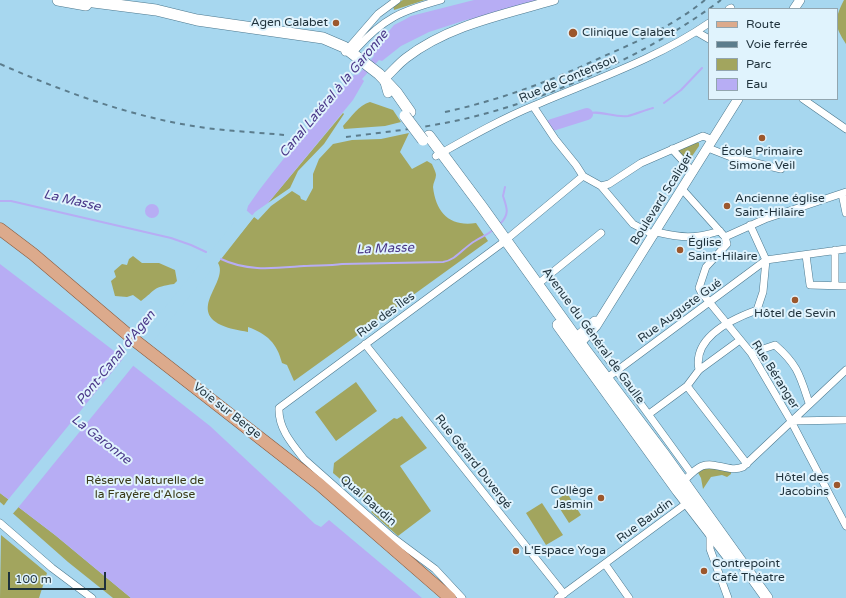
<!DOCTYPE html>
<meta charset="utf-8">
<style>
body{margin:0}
#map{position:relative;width:846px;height:598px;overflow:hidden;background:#a7d7ef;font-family:"Varela Round",sans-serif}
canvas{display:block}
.legend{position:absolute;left:708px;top:8px;width:130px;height:92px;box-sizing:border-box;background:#e0f3fd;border:1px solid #92a5af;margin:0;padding:5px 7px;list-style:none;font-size:12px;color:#1e313b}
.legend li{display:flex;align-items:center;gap:8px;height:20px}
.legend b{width:20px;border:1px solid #92a5af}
.scale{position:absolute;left:8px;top:572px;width:98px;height:18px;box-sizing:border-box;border:2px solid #1e313b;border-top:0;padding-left:5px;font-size:12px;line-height:14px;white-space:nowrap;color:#1e313b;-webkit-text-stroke:3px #e0f3fd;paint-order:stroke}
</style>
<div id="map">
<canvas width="846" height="598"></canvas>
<ul class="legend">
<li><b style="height:5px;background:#dcaa8c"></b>Route</li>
<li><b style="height:5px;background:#5c7d8d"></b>Voie ferrée</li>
<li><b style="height:11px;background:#a2a55e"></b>Parc</li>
<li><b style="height:11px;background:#b7adf4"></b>Eau</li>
</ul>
<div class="scale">100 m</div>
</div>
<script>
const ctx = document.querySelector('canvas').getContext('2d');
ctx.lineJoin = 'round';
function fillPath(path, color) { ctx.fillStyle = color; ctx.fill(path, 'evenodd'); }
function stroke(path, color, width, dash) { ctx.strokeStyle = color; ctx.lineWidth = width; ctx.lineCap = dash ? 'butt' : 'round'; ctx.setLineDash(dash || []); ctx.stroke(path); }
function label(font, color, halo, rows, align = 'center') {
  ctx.font = font + ' "Varela Round",sans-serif'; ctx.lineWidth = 4; ctx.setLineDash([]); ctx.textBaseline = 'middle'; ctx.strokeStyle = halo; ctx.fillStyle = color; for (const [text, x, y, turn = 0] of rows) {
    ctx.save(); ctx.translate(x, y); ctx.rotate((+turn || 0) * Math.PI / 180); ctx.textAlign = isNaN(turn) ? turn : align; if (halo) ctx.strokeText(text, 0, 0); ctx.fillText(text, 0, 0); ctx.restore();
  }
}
fillPath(new Path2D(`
 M 403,0 L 425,0 L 394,10 L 393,5 Z
 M 844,0 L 846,0 L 846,44 C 834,25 834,20 844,0 Z
 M 370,102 L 393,110 L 401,122 L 385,126 L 344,129 L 343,126 C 351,117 359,105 370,102 Z
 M 343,113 L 344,114 L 324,144 L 298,171 L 290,188 L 268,203 Z
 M 409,133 L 400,152 L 412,169 L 427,161 L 432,164 C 433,167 436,172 436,175 C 436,179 433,183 433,187 C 436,213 450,227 476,223 L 488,241 L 294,381 L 287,365 L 282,363 C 277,343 267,334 248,327 L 248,332 C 239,330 229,329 221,325 C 188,309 229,281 218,263 L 254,217 L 258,220 L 271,206 L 292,191 L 300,196 L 301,199 L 306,201 L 313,188 L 313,174 L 319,159 L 333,144 L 352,140 L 381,139 Z
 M 696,142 L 699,143 L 699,146 L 688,162 L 677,151 Z
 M 133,256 L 142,263 L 159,263 L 175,270 L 177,281 L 174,284 C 152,287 156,290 141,301 L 133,295 L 127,297 L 115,296 L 111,281 L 116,277 L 114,271 L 122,264 L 127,265 L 129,259 Z
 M 356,382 L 377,411 L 336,441 L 315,412 Z
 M 402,416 L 427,448 L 400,466 L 431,511 L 398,536 L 371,512 L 375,508 L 333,473 L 334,463 L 394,418 L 397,419 Z
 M 710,467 L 731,472 L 731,474 L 727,477 L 722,475 L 711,477 L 703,489 L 701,478 L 697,471 Z
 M 0,493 L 55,535 L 131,598 L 113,598 L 68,562 L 0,502 Z
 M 567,493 L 581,515 L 569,523 L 555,501 Z
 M 542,503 L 563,535 L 546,545 L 526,513 Z
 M 1,535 L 47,573 L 39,598 L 0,598 Z`), '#a2a55e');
fillPath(new Path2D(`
 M 474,0 L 539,0 L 491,15 L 466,20 L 429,32 L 401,46 L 382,61 L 379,60 L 362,79 L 364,81 L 353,100 L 278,191 L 268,203 L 255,212 L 131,364 L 210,426 L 315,524 L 321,527 L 329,520 L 422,598 L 131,598 L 55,535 L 0,493 L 0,264 L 126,360 L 247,210 L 248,206 C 263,184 279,164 297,143 C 316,119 333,96 355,74 L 358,75 L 374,56 L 371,53 L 394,25 L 404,20 L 411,16 Z
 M145 211a7 7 0 1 1 14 0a7 7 0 1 1-14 0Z`), '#b7adf4');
fillPath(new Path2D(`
 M 245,209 L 254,217 L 17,509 L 0,528 L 0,511 L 7,501 Z`), '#a7d7ef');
stroke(new Path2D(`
 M 664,103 L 681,90 L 702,68
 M 587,114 C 597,109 614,118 628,116 C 636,114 645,110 653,108
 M 0,201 L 11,201 L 171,238 L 191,245 L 206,252
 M 500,224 C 510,214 507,208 503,196 L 505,187
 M 221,259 C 248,272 275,268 304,266 C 317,265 329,266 342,264 L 443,262 C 456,260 463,248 475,241 C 481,237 487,235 493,230`), '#b7adf4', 2);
stroke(new Path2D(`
 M 552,125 L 587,114`), '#b7adf4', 12);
const minor = new Path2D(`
 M 729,9 L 731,8
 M 697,32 L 709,39
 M 356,49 C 384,18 401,11 441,0
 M 345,52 L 378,14 L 397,0
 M 803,99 L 846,129
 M 533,106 L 555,139 L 576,165 L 583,176
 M 708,148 L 731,157 L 781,169
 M 672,149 L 693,172
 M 436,156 C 468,138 499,120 533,106 C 591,81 657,59 709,23
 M 583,176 L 601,186 L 633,224 L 654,235
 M 601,186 L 609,184 L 641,163 L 703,136 L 713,140
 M 682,189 L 725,237 L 727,244 L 706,267 L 699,288 L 701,292 L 751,353 L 791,421 L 846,526
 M 842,194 L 846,213
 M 656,232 C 683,238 693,239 720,231
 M 725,237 L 765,219 L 846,192
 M 806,255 L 810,285 L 846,286
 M 538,284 L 601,233
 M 835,284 L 835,250
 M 590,334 L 691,473
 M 365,344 L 564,594
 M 751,353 L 775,345 C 798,365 800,376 809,403
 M 699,370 C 692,337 732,319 757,310 L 763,292 L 766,260 L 750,225
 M 607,378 L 766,260 L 846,249
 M 687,386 L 747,464
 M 649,414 L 687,386 L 699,370 L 740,340
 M 791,421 L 846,420
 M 680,484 C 688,478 693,470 702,466 C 716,461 729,473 743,467 L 846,370
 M 0,523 L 52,568 L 92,598
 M 710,534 L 710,549 L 728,598
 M 605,564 L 629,598
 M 462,598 L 435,569 L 392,537 L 304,459 C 292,444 278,428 279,408 L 501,244 L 583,176
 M 558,598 L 687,503 L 691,503`);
const tertiary = new Path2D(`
 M 794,9 L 800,0
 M 388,93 L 384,79 C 392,72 398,64 406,58 C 449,25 503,15 554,0
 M 574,341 L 583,340 L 596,326 L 738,99
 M 574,344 L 579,335 L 595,321`);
const secondary = new Path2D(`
 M 58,0 L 86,5
 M 78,0 L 156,10 L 197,20 L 323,38 L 344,47 L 379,74 L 396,92 L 410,112
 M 429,136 L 482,207 L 574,335 L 663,453 L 767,598
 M 558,325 L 678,491 L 728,556`);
const primary = new Path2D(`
 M 0,229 L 33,254 L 133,339 L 319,484 L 450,598`);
stroke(minor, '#4c788e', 8);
stroke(tertiary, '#4c788e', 10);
stroke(secondary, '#4c788e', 12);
stroke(primary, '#8b5b3e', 13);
stroke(minor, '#fff', 7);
stroke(tertiary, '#fff', 9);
stroke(secondary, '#fff', 11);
stroke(primary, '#dcaa8c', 12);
stroke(new Path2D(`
 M 0,64 C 62,91 126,115 193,126 C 223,131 254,132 284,135
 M 445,112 C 500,100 551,81 602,57 C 639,41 674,25 705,0
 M 346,137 C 377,133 408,130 439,124 C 532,108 645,57 721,0`), '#5c7d8d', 2, [5, 5]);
const secondaryBridge = new Path2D(`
 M 405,116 L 423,140`);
stroke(secondaryBridge, '#4c788e', 12, []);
stroke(secondaryBridge, '#fff', 11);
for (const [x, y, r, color] of [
 [336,23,4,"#9c572c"],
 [573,33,5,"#9c572c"],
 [762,138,4,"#9c572c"],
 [727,206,4,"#9c572c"],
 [680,250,4,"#9c572c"],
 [795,300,4,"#9c572c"],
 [837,485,4,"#9c572c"],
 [601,498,4,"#9c572c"],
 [516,551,4,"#9c572c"],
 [704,571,4,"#9c572c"]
]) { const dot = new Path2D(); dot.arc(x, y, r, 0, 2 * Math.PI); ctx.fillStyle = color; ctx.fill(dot); stroke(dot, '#e0f3fd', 1.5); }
label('12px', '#1e313b', '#e0f3fd', [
 ["Agen Calabet",328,23,"right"],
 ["Clinique Calabet",582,33],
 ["École Primaire",762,152,"center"],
 ["Simone Veil",762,166,"center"],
 ["Ancienne église",735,199],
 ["Saint-Hilaire",735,213],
 ["Église",688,243],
 ["Saint-Hilaire",688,257],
 ["Hôtel de Sevin",795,314,"center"],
 ["Hôtel des",829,478,"right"],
 ["Jacobins",829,492,"right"],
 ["Collège",593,491,"right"],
 ["Jasmin",593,505,"right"],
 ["L'Espace Yoga",524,551],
 ["Contrepoint",712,564],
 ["Café Théatre",712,578]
], 'left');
label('12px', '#1e313b', '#e0f3fd', [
 ["Rue de Contensou",568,79,-23],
 ["Boulevard Scaliger",662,199,-58],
 ["Rue Auguste Gué",680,311,-36],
 ["Rue des Îles",386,315,-36],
 ["Avenue du Général de Gaulle",593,336,54],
 ["Rue Béranger",775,375,58],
 ["Voie sur Berge",227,411,38],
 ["Rue Gérard Duvergé",473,462,52],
 ["Quai Baudin",368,501,41],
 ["Rue Baudin",645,521,-36]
]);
label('12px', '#3a3b19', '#e0f3fd', [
 ["Réserve Naturelle de",145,481],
 ["la Frayère d'Alose",145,495]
]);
label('italic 13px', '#4a3789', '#e0f3fd', [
 ["Canal Latéral à la Garonne",334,94,-50],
 ["La Masse",72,201,13],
 ["La Masse",385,249,-2],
 ["Pont-Canal d'Agen",116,358,-51],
 ["La Garonne",101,440,38]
]);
</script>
